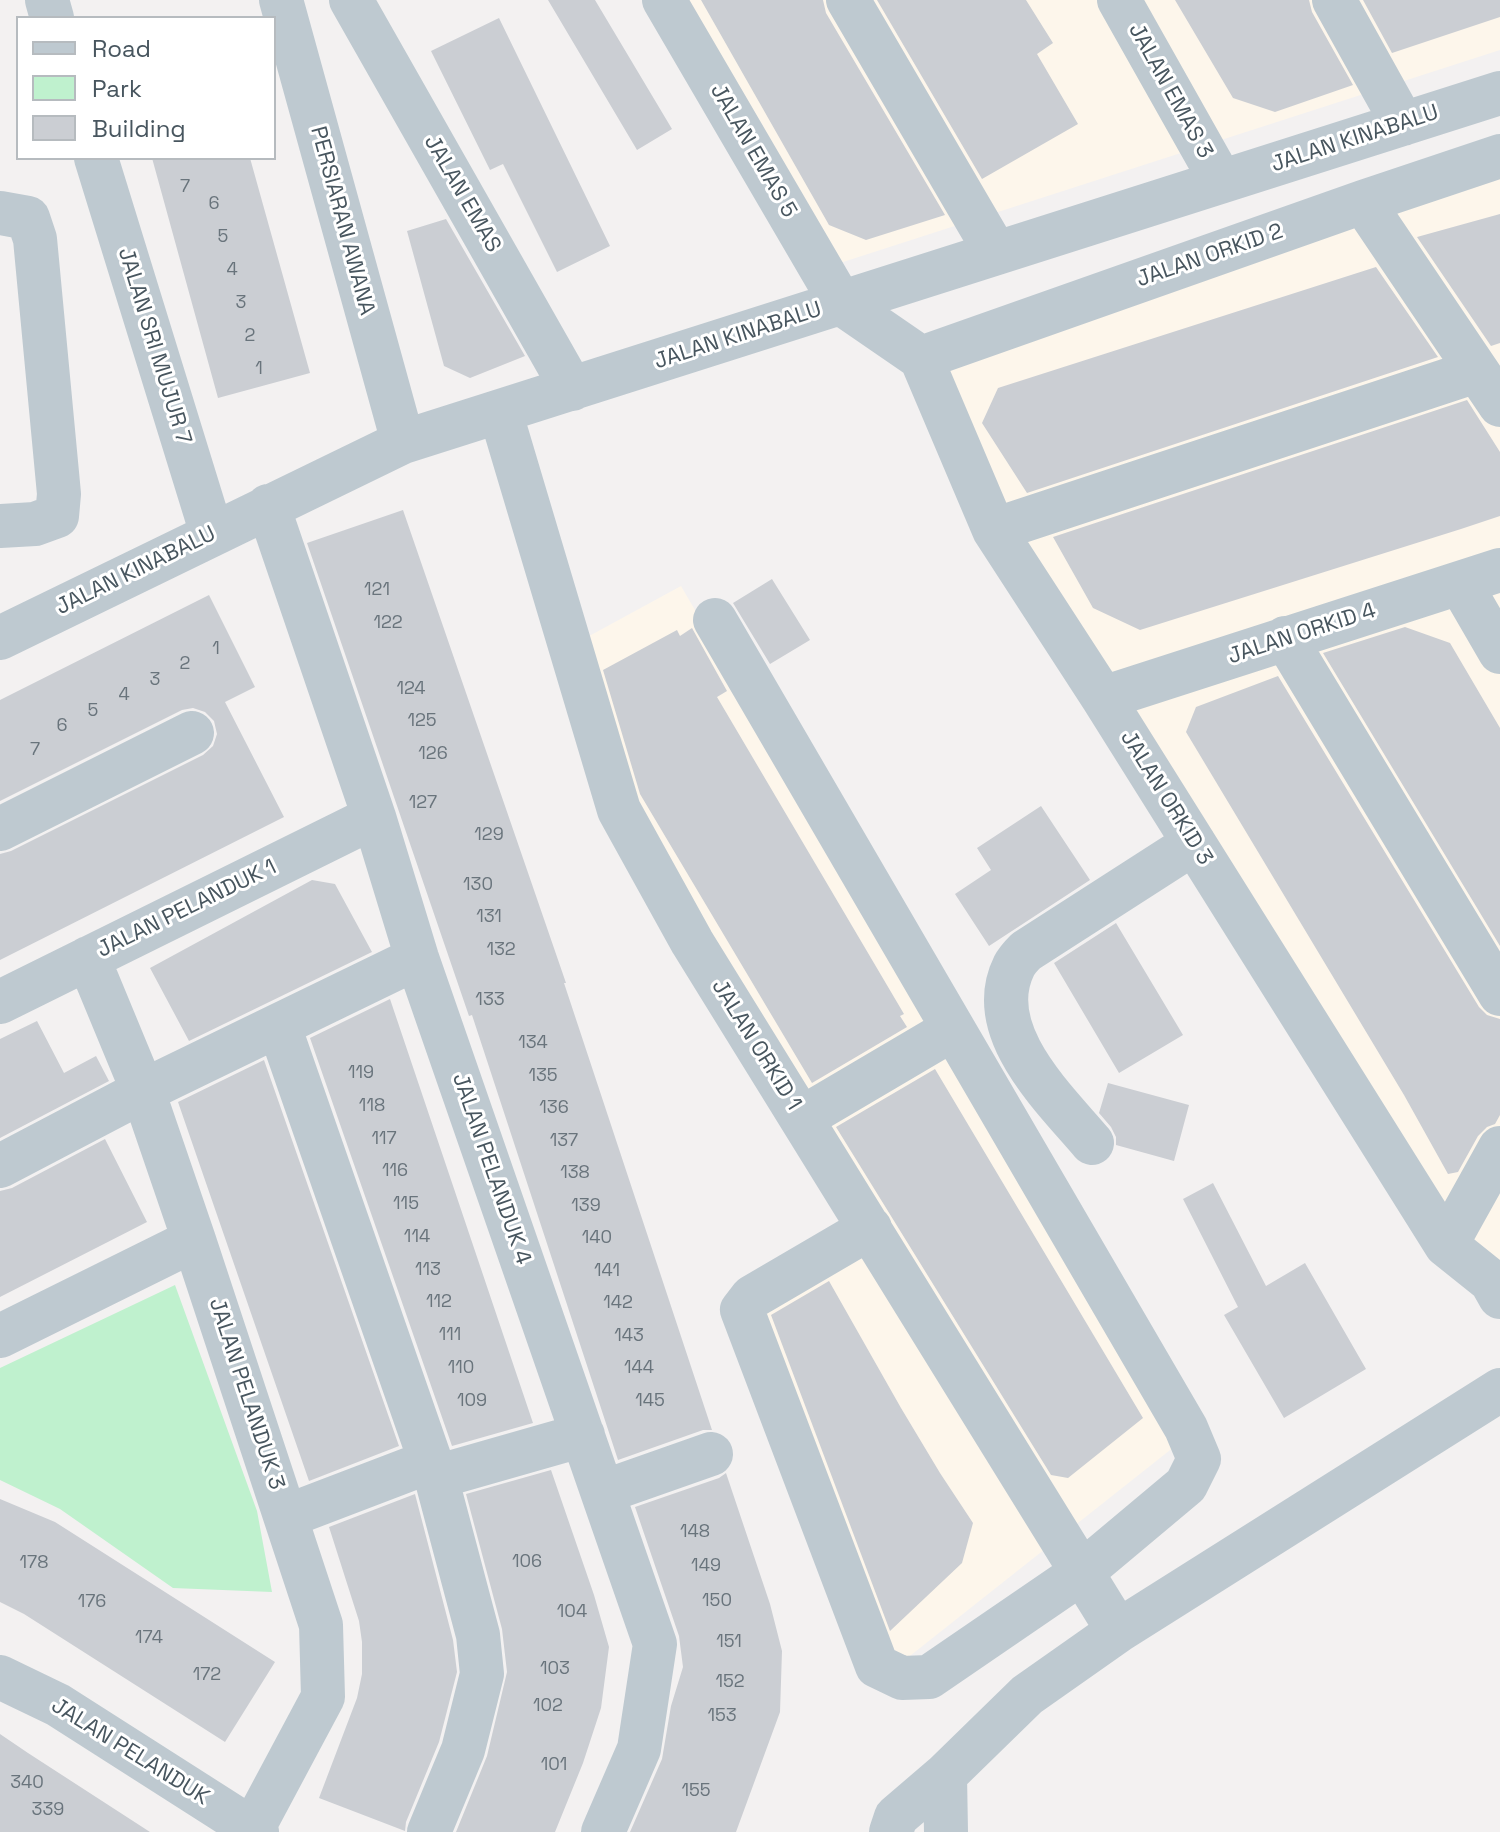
<!DOCTYPE html>
<style>
body{margin:0}
#map{position:relative;width:1500px;height:1832px;overflow:hidden;background:#f3f1f1;font-family:"Space Grotesk",sans-serif}
canvas{display:block}
.legend{position:absolute;left:16px;top:16px;width:260px;height:144px;box-sizing:border-box;background:#fff;border:2px solid #b6bbbf;margin:0;padding:10px 14px;list-style:none;font-size:24px;color:#48565f}
.legend li{display:flex;align-items:center;gap:16px;height:40px}
.legend b{width:40px;border:2px solid #b6bbbf}
</style>
<div id="map">
<canvas width="1500" height="1832"></canvas>
<ul class="legend">
<li><b style="height:10px;background:#bec9d0"></b>Road</li>
<li><b style="height:22px;background:#bff1ce"></b>Park</li>
<li><b style="height:22px;background:#cbced3"></b>Building</li>
</ul>
</div>
<script>
const ctx = document.querySelector('canvas').getContext('2d');
ctx.lineJoin = 'round';
function fillPath(path, color) { ctx.fillStyle = color; ctx.fill(path, 'evenodd'); }
function stroke(path, color, width, dash) { ctx.strokeStyle = color; ctx.lineWidth = width; ctx.lineCap = dash ? 'butt' : 'round'; ctx.setLineDash(dash || []); ctx.stroke(path); }
function label(font, color, halo, rows, align = 'center') {
  ctx.font = font + ' "Space Grotesk",sans-serif'; ctx.lineWidth = 6; ctx.setLineDash([]); ctx.textBaseline = 'middle'; ctx.strokeStyle = halo; ctx.fillStyle = color; for (const [text, x, y, turn = 0] of rows) {
    ctx.save(); ctx.translate(x, y); ctx.rotate((+turn || 0) * Math.PI / 180); ctx.textAlign = isNaN(turn) ? turn : align; if (halo) ctx.strokeText(text, 0, 0); ctx.fillText(text, 0, 0); ctx.restore();
  }
}
fillPath(new Path2D(`
 M 682,0 L 1500,0 L 1500,50 L 840,263 Z
 M 1500,172 L 1500,1266 L 1447,1222 L 1003,517 L 940,364 Z
 M 681,586 L 1179,1443 L 901,1663 L 884,1659 L 746,1294 L 873,1217 L 629,806 L 580,641 Z`), '#fdf6eb');
fillPath(new Path2D(`
 M 175,1285 L 257,1511 L 272,1592 L 173,1588 L 60,1509 L 0,1480 L 0,1368 Z`), '#bff1ce');
fillPath(new Path2D(`
 M 548,0 L 595,0 L 672,129 L 637,150 Z
 M 701,0 L 823,0 L 826,13 L 945,215 L 866,240 L 829,225 Z
 M 877,0 L 1026,0 L 1053,43 L 1037,54 L 1078,124 L 982,179 Z
 M 1175,0 L 1309,0 L 1312,12 L 1353,85 L 1275,112 L 1233,98 Z
 M 1363,0 L 1500,0 L 1500,17 L 1392,53 Z
 M 499,18 L 610,246 L 557,272 L 503,164 L 490,170 L 431,51 Z
 M 152,158 L 250,158 L 310,373 L 218,398 Z
 M 1500,214 L 1500,343 L 1491,346 L 1417,237 Z
 M 446,219 L 525,356 L 470,378 L 444,366 L 407,231 Z
 M 1376,267 L 1438,357 L 1027,493 L 982,423 L 998,388 Z
 M 1467,400 L 1500,452 L 1500,516 L 1461,529 L 1140,630 L 1093,608 L 1053,537 Z
 M 403,510 L 566,983 L 564,983 L 712,1430 L 703,1430 L 618,1460 L 472,1015 L 469,1016 L 307,543 Z
 M 772,579 L 810,640 L 770,664 L 733,603 Z
 M 209,595 L 255,687 L 225,702 L 284,817 L 0,960 L 0,854 L 11,851 L 203,755 L 213,746 L 217,734 L 214,721 L 205,712 L 193,708 L 182,710 L 0,801 L 0,700 Z
 M 1405,627 L 1450,643 L 1500,728 L 1500,946 L 1323,653 Z
 M 692,628 L 727,691 L 717,697 L 904,1014 L 900,1016 L 907,1027 L 812,1083 L 640,794 L 603,670 L 677,630 L 680,636 Z
 M 1278,676 L 1479,1007 L 1487,1015 L 1500,1019 L 1500,1115 L 1495,1124 L 1487,1127 L 1478,1136 L 1458,1172 L 1448,1174 L 1404,1095 L 1186,732 L 1196,707 Z
 M 1041,806 L 1090,880 L 989,946 L 955,894 L 991,870 L 977,848 Z
 M 312,880 L 335,884 L 372,952 L 189,1041 L 150,968 Z
 M 1116,923 L 1183,1035 L 1119,1073 L 1054,963 Z
 M 390,999 L 533,1423 L 452,1446 L 310,1038 Z
 M 37,1021 L 64,1073 L 96,1056 L 109,1081 L 0,1138 L 0,1039 Z
 M 264,1060 L 399,1446 L 309,1481 L 178,1102 Z
 M 935,1069 L 1143,1418 L 1068,1478 L 1051,1475 L 836,1127 Z
 M 1108,1083 L 1189,1105 L 1174,1161 L 1116,1145 L 1116,1137 L 1111,1127 L 1099,1113 Z
 M 105,1139 L 147,1222 L 0,1297 L 0,1191 L 12,1188 Z
 M 1213,1183 L 1266,1286 L 1305,1263 L 1366,1369 L 1284,1418 L 1224,1315 L 1238,1307 L 1183,1199 Z
 M 829,1281 L 901,1408 L 940,1473 L 973,1523 L 962,1563 L 890,1631 L 771,1315 Z
 M 551,1470 L 594,1595 L 609,1647 L 601,1708 L 583,1763 L 555,1832 L 456,1832 L 487,1756 L 507,1672 L 502,1629 L 466,1494 Z
 M 726,1473 L 770,1604 L 782,1651 L 780,1712 L 736,1832 L 630,1832 L 662,1759 L 671,1706 L 683,1667 L 679,1636 L 635,1507 L 719,1478 Z
 M 415,1494 L 453,1640 L 457,1672 L 439,1742 L 406,1822 L 405,1831 L 319,1798 L 357,1698 L 362,1674 L 362,1642 L 359,1621 L 329,1527 Z
 M 0,1499 L 55,1522 L 275,1662 L 225,1742 L 24,1614 L 0,1602 Z
 M 0,1734 L 28,1753 L 150,1832 L 0,1832 Z`), '#cbced3');
stroke(new Path2D(`
 M 47,0 L 52,18
 M 281,0 L 403,442
 M 351,0 L 572,389
 M 664,0 L 841,303 L 921,358 L 994,530 L 1103,698 L 1446,1245 L 1491,1281 L 1500,1297
 M 848,0 L 996,253
 M 1119,0 L 1221,181
 M 1334,0 L 1403,124
 M 96,158 L 212,534
 M 1363,202 L 1500,405
 M 0,213 L 28,218 L 35,239 L 59,494 L 57,516 L 35,524 L 0,526
 M 921,358 L 1363,202 L 1500,156
 M 500,411 L 619,810 L 692,942 L 1118,1631
 M 268,506 L 374,817 L 417,958 L 655,1644 L 639,1749 L 603,1832
 M 994,530 L 1476,371
 M 1460,583 L 1500,652
 M 715,620 L 1186,1428 L 1199,1459 L 1186,1485 L 1081,1573 L 929,1677 L 902,1678 L 877,1666 L 742,1310 L 752,1297 L 870,1228
 M 0,638 L 403,442 L 1500,93
 M 1285,638 L 1500,994
 M 1103,698 L 1500,570
 M 0,829 L 192,733
 M 88,958 L 143,1091 L 194,1240 L 321,1625 L 323,1697 L 253,1828
 M 0,1002 L 374,817
 M 279,1026 L 436,1477 L 478,1635 L 482,1674 L 463,1750 L 429,1832
 M 802,1118 L 953,1029
 M 1092,1143 C 1054,1098 982,1031 1014,966 C 1017,960 1022,955 1026,951 L 1194,843
 M 0,1166 L 143,1091 L 417,958
 M 1446,1245 L 1500,1148
 M 0,1336 L 194,1240
 M 436,1477 L 583,1435
 M 603,1492 L 711,1454
 M 287,1516 L 431,1461
 M 0,1677 L 58,1705 L 257,1832
 M 945,1775 L 946,1832
 M 891,1832 L 896,1817 L 945,1775 L 1027,1695 L 1118,1631 L 1500,1390`), '#bec9d0', 44);
label('18px', '#69747c', null, [
 ["7",185,187],
 ["6",214,204],
 ["5",223,237],
 ["4",232,270],
 ["3",241,303],
 ["2",250,336],
 ["1",259,369],
 ["121",377,590],
 ["122",388,623],
 ["1",216,649],
 ["2",185,664],
 ["3",155,680],
 ["124",411,689],
 ["4",124,695],
 ["5",93,711],
 ["125",422,721],
 ["6",62,726],
 ["7",35,750],
 ["126",433,754],
 ["127",423,803],
 ["129",489,835],
 ["130",478,885],
 ["131",489,917],
 ["132",501,950],
 ["133",490,1000],
 ["134",533,1043],
 ["119",361,1073],
 ["135",543,1076],
 ["118",372,1106],
 ["136",554,1108],
 ["117",384,1139],
 ["137",564,1141],
 ["116",395,1171],
 ["138",575,1173],
 ["115",406,1204],
 ["139",586,1206],
 ["114",417,1237],
 ["140",597,1238],
 ["113",428,1270],
 ["141",607,1271],
 ["112",439,1302],
 ["142",618,1303],
 ["111",450,1335],
 ["143",629,1336],
 ["110",461,1368],
 ["144",639,1368],
 ["109",472,1401],
 ["145",650,1401],
 ["148",695,1532],
 ["106",527,1562],
 ["178",34,1563],
 ["149",706,1566],
 ["150",717,1601],
 ["176",92,1602],
 ["104",572,1612],
 ["174",149,1638],
 ["151",729,1642],
 ["103",555,1669],
 ["172",207,1675],
 ["152",730,1682],
 ["102",548,1706],
 ["153",722,1716],
 ["101",554,1765],
 ["340",27,1783],
 ["155",696,1791],
 ["339",48,1810]
]);
label('22px', '#48565f', '#fff', [
 ["JALAN EMAS 3",1170,91,61],
 ["JALAN KINABALU",1355,139,-18],
 ["JALAN EMAS 5",753,151,60],
 ["JALAN EMAS",462,194,60],
 ["PERSIARAN AWANA",342,221,75],
 ["JALAN ORKID 2",1210,256,-19],
 ["JALAN KINABALU",738,336,-18],
 ["JALAN SRI MUJUR 7",154,346,73],
 ["JALAN KINABALU",136,571,-26],
 ["JALAN ORKID 4",1302,634,-18],
 ["JALAN ORKID 3",1166,798,58],
 ["JALAN PELANDUK 1",187,909,-26],
 ["JALAN ORKID 1",756,1045,58],
 ["JALAN PELANDUK 4",491,1169,71],
 ["JALAN PELANDUK 3",246,1394,72],
 ["JALAN PELANDUK",130,1752,32]
]);
</script>
